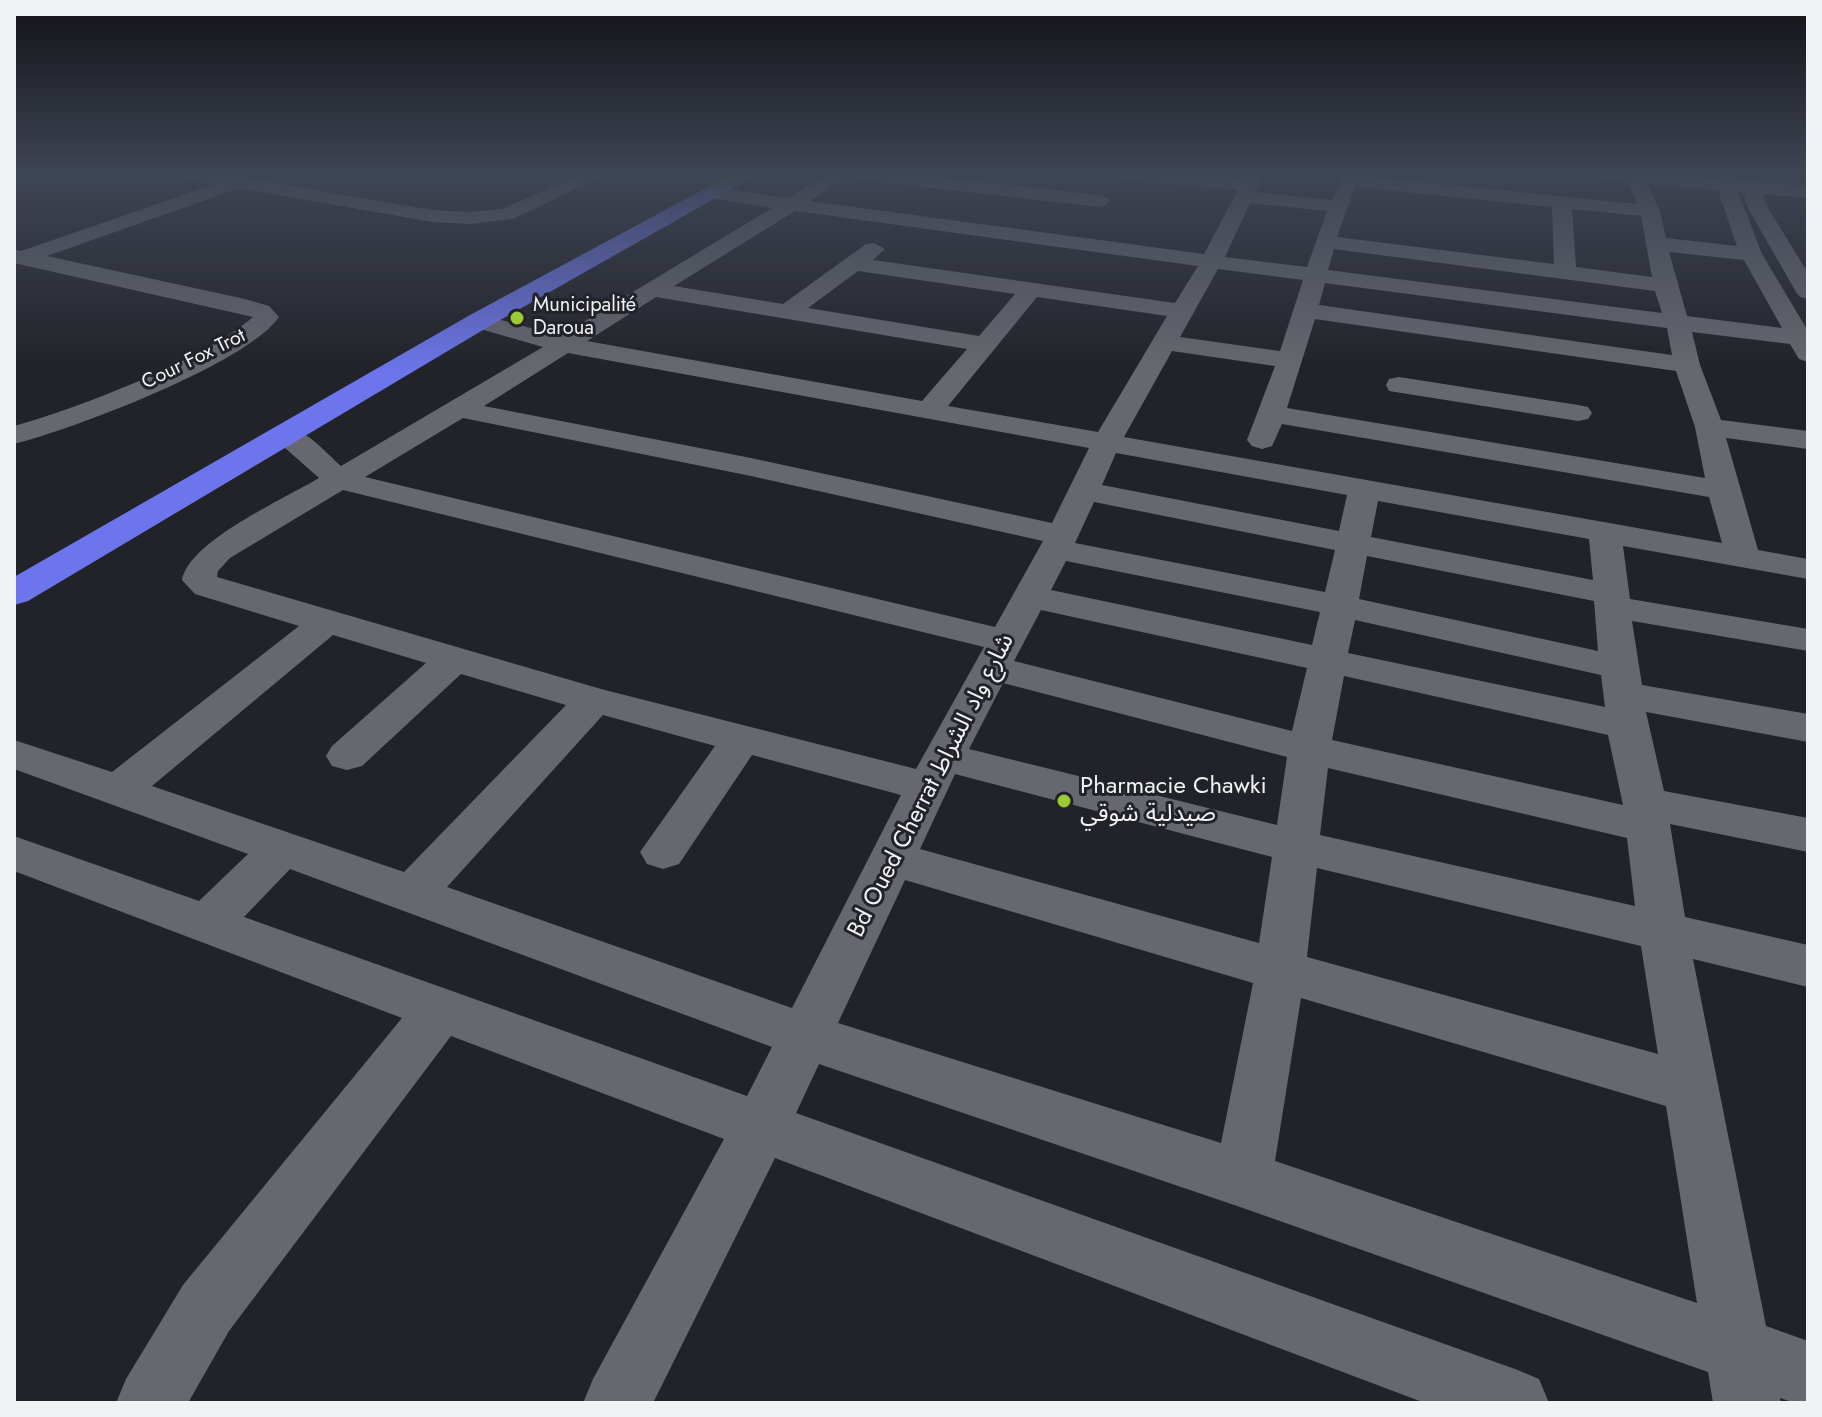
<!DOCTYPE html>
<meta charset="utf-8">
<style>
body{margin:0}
#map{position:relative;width:1822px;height:1417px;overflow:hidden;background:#222329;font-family:Jost,sans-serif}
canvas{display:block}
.frame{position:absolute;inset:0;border:16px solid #f1f2f6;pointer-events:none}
</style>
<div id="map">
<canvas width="1822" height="1417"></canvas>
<div class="frame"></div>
</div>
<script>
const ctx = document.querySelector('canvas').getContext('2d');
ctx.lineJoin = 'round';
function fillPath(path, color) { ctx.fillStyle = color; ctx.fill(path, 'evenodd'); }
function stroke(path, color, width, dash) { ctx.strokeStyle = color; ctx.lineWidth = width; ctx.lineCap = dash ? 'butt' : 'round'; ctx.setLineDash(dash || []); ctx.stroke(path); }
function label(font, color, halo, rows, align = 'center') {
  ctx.font = font + ' Jost,"Noto Sans Arabic",sans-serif'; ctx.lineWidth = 6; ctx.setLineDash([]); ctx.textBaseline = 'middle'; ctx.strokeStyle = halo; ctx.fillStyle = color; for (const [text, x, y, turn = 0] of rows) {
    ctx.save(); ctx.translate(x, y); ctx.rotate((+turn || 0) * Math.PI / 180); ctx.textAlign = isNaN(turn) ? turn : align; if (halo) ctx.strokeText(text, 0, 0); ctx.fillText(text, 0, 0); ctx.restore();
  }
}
fillPath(new Path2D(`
 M 181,174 L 224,174 L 432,210 L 469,212 L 502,209 L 582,174 L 607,174 L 513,219 L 469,224 L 432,222 L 239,188 L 47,256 L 245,299 L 269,306 L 279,317 C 248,363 71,430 14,444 L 14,426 C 79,408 203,360 253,317 L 14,263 L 14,249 L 21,251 L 215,184 L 184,178 Z
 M 828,174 L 850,174 L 810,201 L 1204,254 L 1238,190 L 1124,180 L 1115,174 L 1190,174 L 1243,179 L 1246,174 L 1264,174 L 1255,192 L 1332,200 L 1342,174 L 1637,204 L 1628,182 L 1600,180 L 1591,174 L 1668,174 L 1718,179 L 1720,174 L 1738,174 L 1737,180 L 1808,186 L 1808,198 L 1763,194 L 1768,208 L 1808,273 L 1808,299 L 1800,297 L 1796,292 L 1748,208 L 1743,192 L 1738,192 L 1762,254 L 1808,331 L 1808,362 L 1799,359 L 1790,344 L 1692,332 L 1700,365 L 1721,420 L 1808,431 L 1808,449 L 1726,438 L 1758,550 L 1808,559 L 1808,579 L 1623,546 L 1630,599 L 1808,629 L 1808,651 L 1632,621 L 1642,685 L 1808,714 L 1808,742 L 1646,712 L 1664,791 L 1808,818 L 1808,852 L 1670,824 L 1685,917 L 1808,945 L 1808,987 L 1693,959 L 1766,1326 L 1808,1341 L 1808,1403 L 1795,1403 L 1780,1398 L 1781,1403 L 1713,1403 L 1708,1372 L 1243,1208 L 819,1064 L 796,1113 L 1515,1369 L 1539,1379 L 1549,1403 L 1425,1403 L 775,1158 L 653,1403 L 583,1403 L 593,1379 L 724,1139 L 451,1036 L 229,1331 L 188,1403 L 116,1403 L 126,1379 L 183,1285 L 402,1018 L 14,871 L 14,836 L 199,901 L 248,854 L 14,769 L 14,740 L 112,772 L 299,626 L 195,594 L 182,580 C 189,541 284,499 319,478 L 276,440 L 272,434 L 276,428 C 301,422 323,450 341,466 L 543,347 L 470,326 L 467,321 L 470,316 L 479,314 L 560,336 L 772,208 L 706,197 L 703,193 L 706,189 L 713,187 L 788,198 ZM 1647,184 L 1718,190 L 1737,246 L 1666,238 L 1660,211 ZM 1355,187 L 1552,207 L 1554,264 L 1337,237 ZM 1250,203 L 1327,211 L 1307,267 L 1225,257 ZM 1572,209 L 1641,216 L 1652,277 L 1576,267 ZM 795,211 L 1198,266 L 1175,303 L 873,260 L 885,249 L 874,243 L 866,244 L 783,304 L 674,286 ZM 1334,249 L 1655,291 L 1662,313 L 1328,270 ZM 1669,252 L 1744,260 L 1782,328 L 1687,316 ZM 1218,269 L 1303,280 L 1280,351 L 1180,337 ZM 858,271 L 1015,294 L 979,336 L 808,308 ZM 1325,283 L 1667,328 L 1672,355 L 1319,305 ZM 656,297 L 967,349 L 922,401 L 587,341 ZM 1037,297 L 1167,316 L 1098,432 L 948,406 ZM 1315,319 L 1676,371 L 1695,427 L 1705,478 L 1287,408 ZM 1172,351 L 1275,366 L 1247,440 L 1252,446 L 1262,449 L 1272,446 L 1282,424 L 1709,497 L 1722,543 L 1124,437 ZM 568,353 L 1089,448 L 1052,523 L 751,458 L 484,406 ZM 463,418 L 751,476 L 1043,541 L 995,627 L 365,477 ZM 1116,453 L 1347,495 L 1339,531 L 1102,485 ZM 343,490 L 984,647 L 916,769 L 601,689 L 217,577 L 218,571 L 230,558 ZM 1378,501 L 1589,539 L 1593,580 L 1371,537 ZM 1094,502 L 1335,550 L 1325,592 L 1075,543 ZM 1367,556 L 1594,601 L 1598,651 L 1359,599 ZM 1066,561 L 1320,612 L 1312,645 L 1051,590 ZM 1041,610 L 1307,668 L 1292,731 L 1014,661 ZM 1355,620 L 1601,675 L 1605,707 L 1348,653 ZM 333,635 L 426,663 L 332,746 L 326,756 L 332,766 L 347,770 L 362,766 L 461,674 L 566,705 L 404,872 L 152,786 ZM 1344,676 L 1608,735 L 1623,805 L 1332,740 ZM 1003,683 L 1287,757 L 1277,825 L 969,749 ZM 603,715 L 715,746 L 640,852 L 647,864 L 663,869 L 679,864 L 752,755 L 901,795 L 792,1008 L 447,887 ZM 1328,768 L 1627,838 L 1635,906 L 1320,835 ZM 955,774 L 1272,857 L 1259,943 L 920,849 ZM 1317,868 L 1641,946 L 1658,1054 L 1307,957 ZM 290,869 L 772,1047 L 747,1096 L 244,917 ZM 905,880 L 1253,983 L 1221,1143 L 838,1023 ZM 1301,998 L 1666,1106 L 1697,1303 L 1275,1161 Z
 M 852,174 L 913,174 L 1101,195 L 1111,201 L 1101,207 L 861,180 Z
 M 1399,377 L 1578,405 L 1588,407 L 1592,413 L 1588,419 L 1578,421 L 1389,391 L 1386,385 L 1389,379 Z`), '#67686f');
fillPath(new Path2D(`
 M 732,174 L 758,174 L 488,327 L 28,601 L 14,605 L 14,577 L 470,315 Z`), '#6c75eb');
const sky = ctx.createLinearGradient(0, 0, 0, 373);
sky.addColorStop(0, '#131317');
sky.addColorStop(0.47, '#3e4554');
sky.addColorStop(1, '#3e455400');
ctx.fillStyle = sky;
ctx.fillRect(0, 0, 1822, 373);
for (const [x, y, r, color] of [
 [517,318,8,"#9acb35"],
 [1064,801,8,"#9acb35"]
]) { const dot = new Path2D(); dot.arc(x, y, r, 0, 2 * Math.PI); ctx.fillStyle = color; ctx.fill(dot); stroke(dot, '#222329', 3); }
label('20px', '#f1f2f6', '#222329', [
 ["Municipalité",533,306],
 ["Daroua",533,329]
], 'left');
label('20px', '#f1f2f6', '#222329', [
 ["Cour Fox Trot",194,360,-26]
]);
label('24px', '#f1f2f6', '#222329', [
 ["Bd Oued Cherrat شارع واد الشراط",932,786,-63]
]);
label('24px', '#f1f2f6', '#222329', [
 ["Pharmacie Chawki",1080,787],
 ["صيدلية شوقي",1080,815]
], 'left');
</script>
